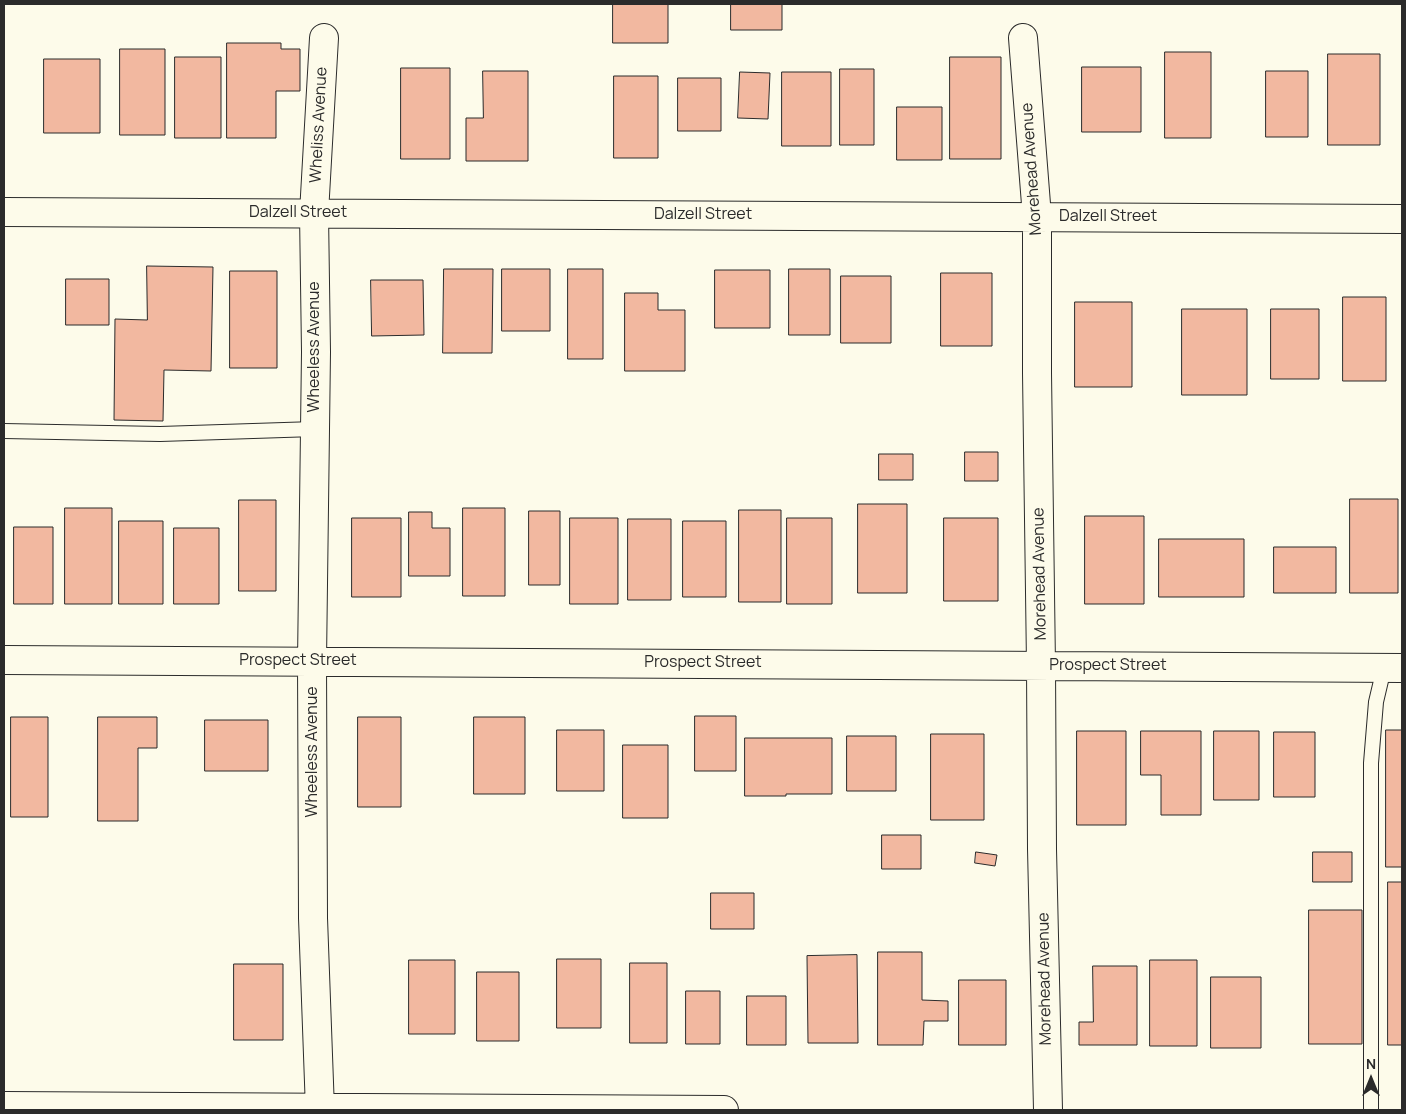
<!DOCTYPE html>
<style>
body{margin:0}
#map{position:relative;width:1406px;height:1114px;overflow:hidden;background:#fdfbea;font-family:Manrope,sans-serif}
canvas{display:block}
.frame{position:absolute;inset:0;border:5px solid #2b2b2b;pointer-events:none}
.north{position:absolute;left:1346px;top:1054px;width:50px;height:50px;-webkit-text-stroke:4px #fdfbea;paint-order:stroke;rotate:0deg;font-size:14px;font-weight:700;line-height:20px;text-align:center;color:#2b2b2b}
.north::after{content:'';display:block;margin:auto;width:18px;height:22px;background:#2b2b2b;clip-path:polygon(50% 0,100% 100%,50% 72%,0 100%)}
</style>
<div id="map">
<canvas width="1406" height="1114"></canvas>
<div class="frame"></div>
<div class="north">N</div>
</div>
<script>
const ctx = document.querySelector('canvas').getContext('2d');
ctx.lineJoin = 'round';
function fillPath(path, color) { ctx.fillStyle = color; ctx.fill(path, 'evenodd'); }
function stroke(path, color, width, dash) { ctx.strokeStyle = color; ctx.lineWidth = width; ctx.lineCap = dash ? 'butt' : 'round'; ctx.setLineDash(dash || []); ctx.stroke(path); }
function label(font, color, halo, rows, align = 'center') {
  ctx.font = font + ' Manrope,sans-serif'; ctx.lineWidth = 4; ctx.setLineDash([]); ctx.textBaseline = 'middle'; ctx.strokeStyle = halo; ctx.fillStyle = color; for (const [text, x, y, turn = 0] of rows) {
    ctx.save(); ctx.translate(x, y); ctx.rotate((+turn || 0) * Math.PI / 180); ctx.textAlign = isNaN(turn) ? turn : align; if (halo) ctx.strokeText(text, 0, 0); ctx.fillText(text, 0, 0); ctx.restore();
  }
}
const building = new Path2D(`
 M 613,4 L 668,4 L 668,43 L 613,43 Z
 M 731,4 L 782,4 L 782,30 L 731,30 Z
 M 227,43 L 281,43 L 281,49 L 300,49 L 300,91 L 276,91 L 276,138 L 227,138 Z
 M 120,49 L 165,49 L 165,135 L 120,135 Z
 M 1165,52 L 1211,52 L 1211,138 L 1165,138 Z
 M 1328,54 L 1380,54 L 1380,145 L 1328,145 Z
 M 175,57 L 221,57 L 221,138 L 175,138 Z
 M 950,57 L 1001,57 L 1001,159 L 950,159 Z
 M 44,59 L 100,59 L 100,133 L 44,133 Z
 M 1082,67 L 1141,67 L 1141,132 L 1082,132 Z
 M 401,68 L 450,68 L 450,159 L 401,159 Z
 M 840,69 L 874,69 L 874,145 L 840,145 Z
 M 483,71 L 528,71 L 528,161 L 466,161 L 466,118 L 483,118 Z
 M 1266,71 L 1308,71 L 1308,137 L 1266,137 Z
 M 740,72 L 770,73 L 768,119 L 738,118 Z
 M 782,72 L 831,72 L 831,146 L 782,146 Z
 M 614,76 L 658,76 L 658,158 L 614,158 Z
 M 678,78 L 721,78 L 721,131 L 678,131 Z
 M 897,107 L 942,107 L 942,160 L 897,160 Z
 M 147,266 L 213,267 L 211,371 L 164,370 L 163,421 L 114,420 L 115,319 L 147,320 Z
 M 444,269 L 493,269 L 492,353 L 443,353 Z
 M 502,269 L 550,269 L 550,331 L 502,331 Z
 M 568,269 L 603,269 L 603,359 L 568,359 Z
 M 789,269 L 830,269 L 830,335 L 789,335 Z
 M 715,270 L 770,270 L 770,328 L 715,328 Z
 M 230,271 L 277,271 L 277,368 L 230,368 Z
 M 941,273 L 992,273 L 992,346 L 941,346 Z
 M 841,276 L 891,276 L 891,343 L 841,343 Z
 M 66,279 L 109,279 L 109,325 L 66,325 Z
 M 371,280 L 423,280 L 424,335 L 372,336 Z
 M 625,293 L 658,293 L 658,310 L 685,310 L 685,371 L 625,371 Z
 M 1343,297 L 1386,297 L 1386,381 L 1343,381 Z
 M 1075,302 L 1132,302 L 1132,387 L 1075,387 Z
 M 1182,309 L 1247,309 L 1247,395 L 1182,395 Z
 M 1271,309 L 1319,309 L 1319,379 L 1271,379 Z
 M 965,452 L 998,452 L 998,481 L 965,481 Z
 M 879,454 L 913,454 L 913,480 L 879,480 Z
 M 1350,499 L 1398,499 L 1398,593 L 1350,593 Z
 M 239,500 L 276,500 L 276,591 L 239,591 Z
 M 858,504 L 907,504 L 907,593 L 858,593 Z
 M 65,508 L 112,508 L 112,604 L 65,604 Z
 M 463,508 L 505,508 L 505,596 L 463,596 Z
 M 739,510 L 781,510 L 781,602 L 739,602 Z
 M 529,511 L 560,511 L 560,585 L 529,585 Z
 M 409,512 L 432,512 L 432,528 L 450,528 L 450,576 L 409,576 Z
 M 1085,516 L 1144,516 L 1144,604 L 1085,604 Z
 M 352,518 L 401,518 L 401,597 L 352,597 Z
 M 570,518 L 618,518 L 618,604 L 570,604 Z
 M 787,518 L 832,518 L 832,604 L 787,604 Z
 M 944,518 L 998,518 L 998,601 L 944,601 Z
 M 628,519 L 671,519 L 671,600 L 628,600 Z
 M 119,521 L 163,521 L 163,604 L 119,604 Z
 M 683,521 L 726,521 L 726,597 L 683,597 Z
 M 14,527 L 53,527 L 53,604 L 14,604 Z
 M 174,528 L 219,528 L 219,604 L 174,604 Z
 M 1159,539 L 1244,539 L 1244,597 L 1159,597 Z
 M 1274,547 L 1336,547 L 1336,593 L 1274,593 Z
 M 695,716 L 736,716 L 736,771 L 695,771 Z
 M 11,717 L 48,717 L 48,817 L 11,817 Z
 M 98,717 L 157,717 L 157,748 L 138,748 L 138,821 L 98,821 Z
 M 358,717 L 401,717 L 401,807 L 358,807 Z
 M 474,717 L 525,717 L 525,794 L 474,794 Z
 M 205,720 L 268,720 L 268,771 L 205,771 Z
 M 557,730 L 604,730 L 604,791 L 557,791 Z
 M 1386,730 L 1402,730 L 1402,867 L 1386,867 Z
 M 1077,731 L 1126,731 L 1126,825 L 1077,825 Z
 M 1141,731 L 1201,731 L 1201,815 L 1161,815 L 1161,775 L 1141,775 Z
 M 1214,731 L 1259,731 L 1259,800 L 1214,800 Z
 M 1274,732 L 1315,732 L 1315,797 L 1274,797 Z
 M 931,734 L 984,734 L 984,820 L 931,820 Z
 M 847,736 L 896,736 L 896,791 L 847,791 Z
 M 745,738 L 832,738 L 832,794 L 786,794 L 786,796 L 745,796 Z
 M 623,745 L 668,745 L 668,818 L 623,818 Z
 M 882,835 L 921,835 L 921,869 L 882,869 Z
 M 976,852 L 997,855 L 995,866 L 975,863 Z
 M 1313,852 L 1352,852 L 1352,882 L 1313,882 Z
 M 1388,882 L 1402,882 L 1402,1045 L 1388,1045 Z
 M 711,893 L 754,893 L 754,929 L 711,929 Z
 M 1309,910 L 1362,910 L 1362,1044 L 1309,1044 Z
 M 878,952 L 922,952 L 922,1000 L 948,1001 L 948,1021 L 924,1021 L 923,1045 L 878,1045 Z
 M 857,955 L 858,1043 L 808,1043 L 807,956 Z
 M 557,959 L 601,959 L 601,1028 L 557,1028 Z
 M 409,960 L 455,960 L 455,1034 L 409,1034 Z
 M 1150,960 L 1197,960 L 1197,1046 L 1150,1046 Z
 M 630,963 L 667,963 L 667,1043 L 630,1043 Z
 M 234,964 L 283,964 L 283,1040 L 234,1040 Z
 M 1093,966 L 1137,966 L 1137,1045 L 1079,1045 L 1079,1022 L 1093,1022 Z
 M 477,972 L 519,972 L 519,1041 L 477,1041 Z
 M 1211,977 L 1261,977 L 1261,1048 L 1211,1048 Z
 M 959,980 L 1006,980 L 1006,1045 L 959,1045 Z
 M 686,991 L 720,991 L 720,1044 L 686,1044 Z
 M 747,996 L 786,996 L 786,1045 L 747,1045 Z`);
fillPath(building, '#f2b8a0');
stroke(building, '#2b2b2b', 1);
const lane = new Path2D(`
 M 4,431 L 160,434 L 315,429
 M 1371,1110 L 1371,763 L 1376,702 L 1384,668`);
const street = new Path2D(`
 M 1023,38 L 1037,217 L 1037,373 L 1041,665 L 1042,849 L 1048,1110
 M 4,212 L 1402,219
 M 4,660 L 1402,668
 M 4,1106 L 724,1110
 M 320,1110 L 313,918 L 312,661 L 316,352 L 314,213 L 324,38`);
stroke(lane, '#2b2b2b', 16);
stroke(street, '#2b2b2b', 30);
stroke(lane, '#fdfbea', 14);
stroke(street, '#fdfbea', 28);
label('16px', '#2b2b2b', '#fdfbea', [
 ["Wheliss Avenue",319,125,-87],
 ["Morehead Avenue",1032,169,-94],
 ["Dalzell Street",298,213],
 ["Dalzell Street",703,215],
 ["Dalzell Street",1108,217],
 ["Wheeless Avenue",315,347,-90],
 ["Morehead Avenue",1040,574,-91],
 ["Prospect Street",298,661],
 ["Prospect Street",703,663],
 ["Prospect Street",1108,666],
 ["Wheeless Avenue",313,752,-90],
 ["Morehead Avenue",1045,979,-91]
]);
</script>
